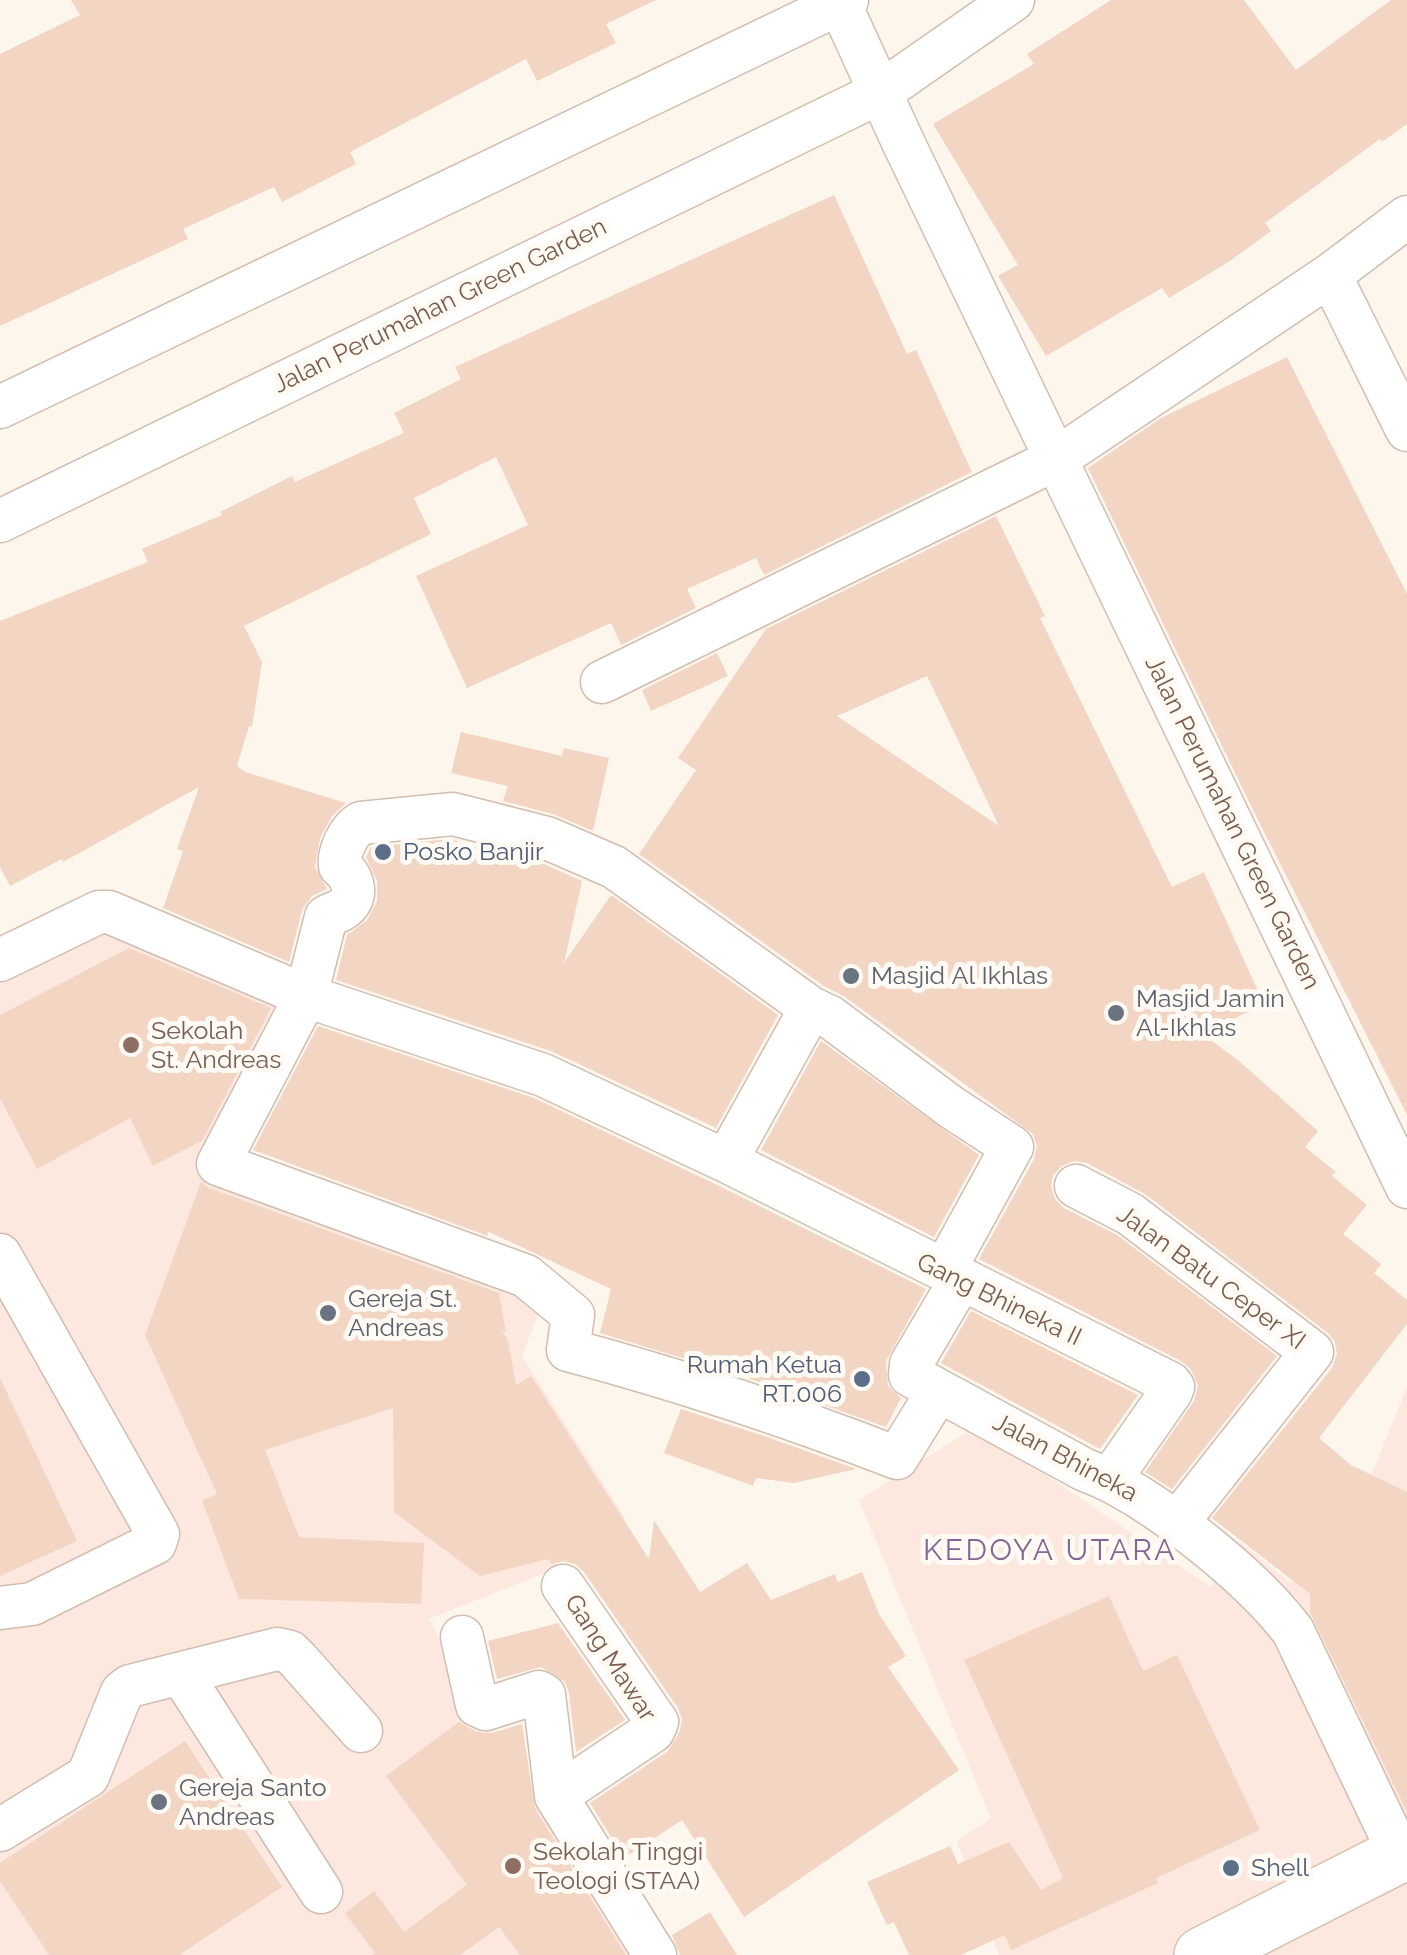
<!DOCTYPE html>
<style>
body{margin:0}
canvas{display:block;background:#fdf6ec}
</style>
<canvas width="1407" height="1955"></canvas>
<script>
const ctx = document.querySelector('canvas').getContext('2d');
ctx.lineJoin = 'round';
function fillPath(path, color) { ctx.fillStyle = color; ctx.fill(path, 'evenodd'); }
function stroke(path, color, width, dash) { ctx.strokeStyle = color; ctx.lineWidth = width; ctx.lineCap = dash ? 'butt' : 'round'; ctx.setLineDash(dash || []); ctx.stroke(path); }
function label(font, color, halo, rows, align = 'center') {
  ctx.font = font + ' Raleway,sans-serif'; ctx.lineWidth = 10; ctx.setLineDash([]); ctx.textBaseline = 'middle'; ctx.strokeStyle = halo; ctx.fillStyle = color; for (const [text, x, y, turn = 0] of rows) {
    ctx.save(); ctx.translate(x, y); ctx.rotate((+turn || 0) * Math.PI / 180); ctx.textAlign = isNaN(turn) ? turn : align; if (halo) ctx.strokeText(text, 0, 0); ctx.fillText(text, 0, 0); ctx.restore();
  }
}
fillPath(new Path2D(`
 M 82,904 L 283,1006 L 212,1167 L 551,1280 L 522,1356 L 625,1518 L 547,1572 L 429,1619 L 481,1721 L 548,1805 L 653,1955 L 0,1955 L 0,944 Z
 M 1407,1387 L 1407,1955 L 999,1955 L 957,1841 L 991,1818 L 859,1500 L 975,1427 L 1211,1587 L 1240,1542 L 1291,1583 L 1367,1486 Z`), '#fde8e0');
fillPath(new Path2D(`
 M 71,0 L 656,0 L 606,24 L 616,43 L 537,81 L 526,59 L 350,152 L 356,164 L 282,202 L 274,187 L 183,229 L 188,239 L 0,326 L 0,54 L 80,15 Z
 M 1111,0 L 1244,0 L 1296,70 L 1391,0 L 1407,0 L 1407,124 L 1382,142 L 1380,139 L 1265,223 L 1271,231 L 1230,261 L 1169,298 L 1162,288 L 1046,356 L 998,276 L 1018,265 L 933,124 L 1034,64 L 1027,54 Z
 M 834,195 L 907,354 L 916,350 L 972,472 L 764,575 L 756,558 L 687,589 L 696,608 L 621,645 L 611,623 L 467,688 L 416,576 L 528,525 L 496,457 L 414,498 L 431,534 L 244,626 L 262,662 L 252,727 L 249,726 L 237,766 L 245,772 L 346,803 L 332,816 L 320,838 L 315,867 L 327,889 L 312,896 L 302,910 L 289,962 L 163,908 L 183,851 L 177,849 L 199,787 L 63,862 L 62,859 L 10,886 L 0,867 L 0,621 L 148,562 L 142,549 L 222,515 L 220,512 L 292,476 L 295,482 L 404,433 L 394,413 L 461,379 L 455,367 Z
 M 1287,357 L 1407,594 L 1407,1115 L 1253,810 L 1088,468 L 1161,418 Z
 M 996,516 L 1045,616 L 1040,618 L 1172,887 L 1204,872 L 1264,1004 L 1203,1034 L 1239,1061 L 1318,1131 L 1305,1147 L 1336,1172 L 1332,1176 L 1367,1205 L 1343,1234 L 1381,1264 L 1374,1273 L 1407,1300 L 1407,1324 L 1319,1438 L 1351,1465 L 1407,1492 L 1407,1812 L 1310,1612 L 1310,1594 L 1212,1518 L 1332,1368 L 1337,1354 L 1335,1342 L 1328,1333 L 1145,1194 L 1087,1163 L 1074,1161 L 1062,1166 L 1053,1175 L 1051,1186 L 1055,1199 L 1064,1208 L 1117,1235 L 1277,1356 L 1172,1489 L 1145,1472 L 1194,1401 L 1198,1385 L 1190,1368 L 1181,1361 L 979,1259 L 1034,1159 L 1037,1146 L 1033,1134 L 845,997 L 824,986 L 639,854 L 696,770 L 678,758 L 766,629 ZM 927,676 L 944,711 L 999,826 L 837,716 Z
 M 717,653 L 728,676 L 651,711 L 642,690 Z
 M 461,732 L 562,756 L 564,748 L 609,758 L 593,831 L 553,814 L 503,801 L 508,786 L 451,773 Z
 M 451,839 L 487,851 L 488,849 L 539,862 L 582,881 L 564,963 L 611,895 L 778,1015 L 716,1128 L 551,1051 L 336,980 L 347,935 L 367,920 L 377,901 L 377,881 L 366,857 L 371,847 Z
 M 129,948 L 271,1008 L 202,1141 L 153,1166 L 130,1118 L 37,1169 L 0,1098 L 0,1015 Z
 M 318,1026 L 534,1098 L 715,1184 L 926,1289 L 886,1361 L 888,1386 L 901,1398 L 886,1427 L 742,1376 L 600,1333 L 611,1289 L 487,1231 L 488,1236 L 253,1150 Z
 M 821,1041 L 979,1155 L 934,1237 L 761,1150 Z
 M 201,1182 L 209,1188 L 499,1293 L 506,1332 L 502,1331 L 508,1340 L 516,1385 L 531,1376 L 649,1559 L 654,1520 L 700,1592 L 747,1563 L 771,1600 L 835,1574 L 838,1582 L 862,1572 L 879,1614 L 906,1656 L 888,1667 L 959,1770 L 744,1917 L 682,1820 L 624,1858 L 590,1803 L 668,1751 L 680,1731 L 682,1719 L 678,1708 L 584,1572 L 575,1564 L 562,1561 L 551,1564 L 548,1559 L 480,1576 L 394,1512 L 393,1408 L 265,1450 L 299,1537 L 424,1543 L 421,1604 L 239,1599 L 202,1500 L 217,1494 L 145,1335 Z
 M 971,1311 L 1138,1395 L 1100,1449 L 941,1363 Z
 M 0,1378 L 77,1541 L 0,1576 Z
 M 681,1409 L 767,1437 L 856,1469 L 794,1483 L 756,1478 L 753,1486 L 664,1453 Z
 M 1109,1596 L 1143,1671 L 1177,1655 L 1260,1830 L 1156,1878 L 1158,1883 L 1011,1950 L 1005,1935 L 961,1955 L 909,1955 L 894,1922 L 887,1925 L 867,1882 L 950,1846 L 958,1864 L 1009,1842 L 1041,1890 L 1063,1878 L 964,1660 Z
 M 558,1623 L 625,1720 L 576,1752 L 569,1692 L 564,1681 L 541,1667 L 497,1679 L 488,1641 Z
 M 459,1722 L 476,1732 L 492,1733 L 522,1724 L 535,1809 L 626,1955 L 520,1955 L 499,1927 L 460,1955 L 372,1955 L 375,1953 L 345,1913 L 374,1891 L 404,1932 L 467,1885 L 386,1776 Z
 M 185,1741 L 282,1887 L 179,1955 L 49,1955 L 0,1881 L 0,1863 Z
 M 710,1912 L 737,1955 L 680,1955 L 672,1935 Z`), '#f3d5c3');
const street = new Path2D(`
 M 838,0 L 903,142 L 1407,1187
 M 1330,275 L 1407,430
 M 0,407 L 847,0
 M 0,521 L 881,92 L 1013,0
 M 602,682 L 1056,459 L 1330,275 L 1407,217
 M 0,960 L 99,912 L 109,912 L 306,996 L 543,1075 L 726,1161 L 811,1008 L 830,1017 L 951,1107 L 1012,1147 L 951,1258 L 949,1264 L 960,1281 L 911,1364 L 910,1375 L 1085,1470 C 1149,1493 1251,1576 1293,1631 L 1400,1855
 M 811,1008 L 614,867 L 547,838 L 453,814 L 361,823 C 349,830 338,852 340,866 C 353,877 361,898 341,910 C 336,913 330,914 326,917 L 306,996 L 218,1164 L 526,1276 L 573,1315 L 568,1350 C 680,1380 789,1416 897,1458 L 938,1391
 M 726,1161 L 1170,1383 L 1173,1387 L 1171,1392 L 1111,1478
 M 1076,1186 L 1130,1214 L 1312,1352 L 1176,1524
 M 0,1255 L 158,1534 L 155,1543 L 32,1604 L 0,1608
 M 462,1637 L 477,1705 L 486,1709 L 539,1692 L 544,1695 L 556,1796 L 653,1731 L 657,1722 L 563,1586
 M 182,1675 L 321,1892
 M 556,1796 L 655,1955
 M 0,1830 L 88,1776 L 122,1692 L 130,1686 L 277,1649 L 290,1652 L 298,1660 L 361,1731`);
const secondary = new Path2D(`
 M 1202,1955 L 1407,1851`);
stroke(street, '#d1beb0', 45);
stroke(secondary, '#d6c0b0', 58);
stroke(street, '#fff', 42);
stroke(secondary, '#fff', 55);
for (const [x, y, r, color] of [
 [383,852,10,"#5c6f8a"],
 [851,976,10,"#6b7280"],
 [1116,1013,10,"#6b7280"],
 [131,1045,10,"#8d6e63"],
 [328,1313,10,"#6b7280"],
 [862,1379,10,"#5c6f8a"],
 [159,1802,10,"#6b7280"],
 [513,1866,10,"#8d6e63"],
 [1231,1868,10,"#5c6f8a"]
]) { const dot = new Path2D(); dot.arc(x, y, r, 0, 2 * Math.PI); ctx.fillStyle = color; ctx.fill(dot); stroke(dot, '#fffaf3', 4); }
label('25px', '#7a5c4d', '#fffaf3', [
 ["Jalan Perumahan Green Garden",440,306,-26],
 ["Jalan Perumahan Green Garden",1232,823,64],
 ["Jalan Batu Ceper XI",1211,1278,36],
 ["Gang Bhineka II",999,1300,26],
 ["Jalan Bhineka",1065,1458,28],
 ["Gang Mawar",610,1658,57]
]);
label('25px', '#4e5e75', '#fffaf3', [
 ["Posko Banjir",403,852],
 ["Rumah Ketua",842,1365,"right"],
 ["RT.006",842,1394,"right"],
 ["Shell",1251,1868]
], 'left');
label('25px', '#5b616d', '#fffaf3', [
 ["Masjid Al Ikhlas",871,976],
 ["Masjid Jamin",1136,999],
 ["Al-Ikhlas",1136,1028],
 ["Gereja St.",348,1299],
 ["Andreas",348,1328],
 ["Gereja Santo",179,1788],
 ["Andreas",179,1817]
], 'left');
label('25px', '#785e54', '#fffaf3', [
 ["Sekolah",151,1031],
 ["St. Andreas",151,1060],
 ["Sekolah Tinggi",533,1852],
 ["Teologi (STAA)",533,1881]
], 'left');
ctx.letterSpacing = '2.5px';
label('30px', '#846695', '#fffaf3', [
 ["KEDOYA UTARA",1050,1551]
]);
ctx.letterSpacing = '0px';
</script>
